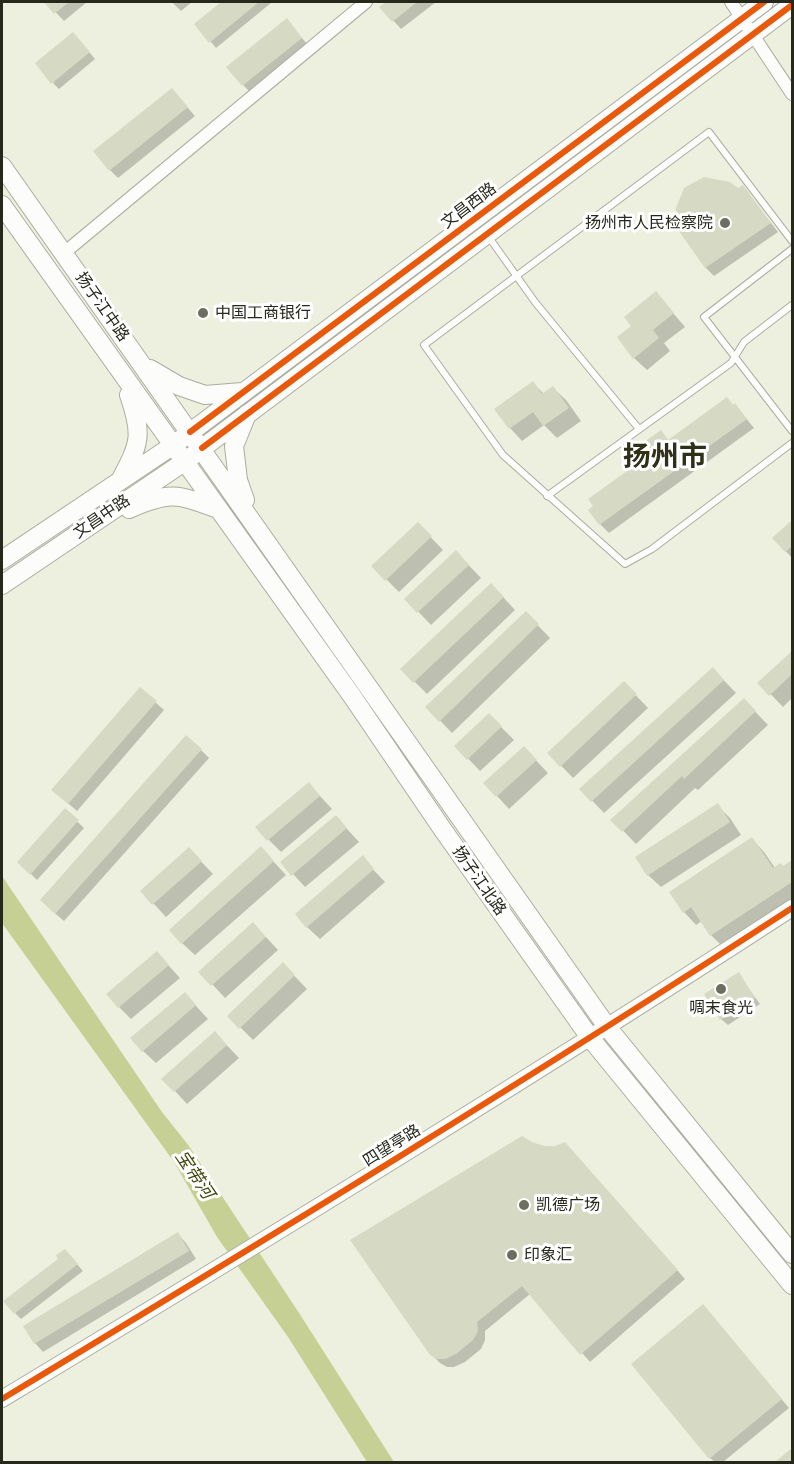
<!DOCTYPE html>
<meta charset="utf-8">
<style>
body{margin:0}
#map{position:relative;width:794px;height:1464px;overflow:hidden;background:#edf0de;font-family:"Open Sans",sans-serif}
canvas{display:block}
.frame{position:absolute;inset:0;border:3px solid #26281c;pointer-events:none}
</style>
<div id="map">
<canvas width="794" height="1464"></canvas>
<div class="frame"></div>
</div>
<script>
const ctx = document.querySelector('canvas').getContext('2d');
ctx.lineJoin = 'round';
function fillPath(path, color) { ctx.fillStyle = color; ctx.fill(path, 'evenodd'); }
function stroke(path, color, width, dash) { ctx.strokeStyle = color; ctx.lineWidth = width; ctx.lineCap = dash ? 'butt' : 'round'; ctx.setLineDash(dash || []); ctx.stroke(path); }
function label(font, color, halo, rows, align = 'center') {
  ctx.font = font + ' "Open Sans","Noto Sans SC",sans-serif'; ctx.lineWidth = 6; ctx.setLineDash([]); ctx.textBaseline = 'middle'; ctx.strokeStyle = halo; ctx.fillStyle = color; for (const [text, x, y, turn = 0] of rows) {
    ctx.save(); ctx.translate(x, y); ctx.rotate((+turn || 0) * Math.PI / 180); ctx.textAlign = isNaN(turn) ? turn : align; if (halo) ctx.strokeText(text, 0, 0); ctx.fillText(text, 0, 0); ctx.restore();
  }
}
fillPath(new Path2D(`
 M 2,876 L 162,1112 L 189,1146 L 301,1316 L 394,1462 L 367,1462 L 288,1337 L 217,1237 L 174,1162 L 2,923 Z`), '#c7d094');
fillPath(new Path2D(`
 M 46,2 L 87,2 L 64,21 Z
 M 172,2 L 192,2 L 181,11 Z
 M 223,2 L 270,2 L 271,3 L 216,48 L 196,24 Z
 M 389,2 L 436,2 L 401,29 L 381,7 Z
 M 292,26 L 307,44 L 249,91 L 243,85 Z
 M 79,40 L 95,59 L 59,89 L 53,83 Z
 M 172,90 L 195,116 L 118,178 L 110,170 Z
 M 743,187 L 778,232 L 714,276 L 706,268 L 678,228 Z
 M 656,293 L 685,327 L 664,343 L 670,351 L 647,370 L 634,358 L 634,326 Z
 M 533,383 L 544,394 L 553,388 L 566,400 L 581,421 L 557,438 L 544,425 L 522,441 L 510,428 Z
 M 735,405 L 754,428 L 609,533 L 600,524 L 590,510 L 650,456 L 661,432 L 669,441 Z
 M 792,522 L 792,558 L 774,538 Z
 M 418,524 L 443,550 L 399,592 L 373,566 Z
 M 456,552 L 481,578 L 431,625 L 406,599 Z
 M 503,597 L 515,610 L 427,694 L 402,669 Z
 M 526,613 L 550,638 L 452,733 L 427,707 Z
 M 792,653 L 792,698 L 783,707 L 760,683 Z
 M 713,669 L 736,693 L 604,813 L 581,789 Z
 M 624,683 L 648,708 L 573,778 L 549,753 Z
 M 744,700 L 768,725 L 698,790 L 695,788 L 636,844 L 613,820 Z
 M 155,702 L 164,710 L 77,811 L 62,798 Z
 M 489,715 L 514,740 L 480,771 L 456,746 Z
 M 524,748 L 548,773 L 509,809 L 497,796 Z
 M 201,750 L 209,758 L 64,921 L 50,909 Z
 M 309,784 L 332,809 L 281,852 L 268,839 Z
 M 717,805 L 730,818 L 741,835 L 661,887 L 648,875 Z
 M 65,810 L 84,828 L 37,880 L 25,868 Z
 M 336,817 L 359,842 L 305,887 L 282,862 Z
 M 752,839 L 764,852 L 775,868 L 784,867 L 792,862 L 792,902 L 724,948 L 711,935 L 702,921 L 696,925 L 684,912 Z
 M 189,849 L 213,874 L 166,917 L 142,891 Z
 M 362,858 L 385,882 L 320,939 L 307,927 Z
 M 273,861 L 286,875 L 195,955 L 182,943 Z
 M 266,937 L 278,950 L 225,998 L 201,972 Z
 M 157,953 L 180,978 L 131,1019 L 119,1007 Z
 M 283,964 L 307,989 L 253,1040 L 229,1016 Z
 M 738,974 L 760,1004 L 728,1025 L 721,1019 Z
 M 185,994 L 208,1019 L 156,1063 L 143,1051 Z
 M 215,1033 L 239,1058 L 187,1104 L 175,1091 Z
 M 531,1143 L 573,1153 L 685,1279 L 590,1362 L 530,1294 L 485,1331 L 485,1340 L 481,1349 L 465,1362 L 454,1367 L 447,1367 L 440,1363 L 431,1354 Z
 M 178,1234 L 186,1243 L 196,1259 L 43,1352 L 35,1343 Z
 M 71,1257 L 83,1271 L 21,1319 L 15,1313 Z
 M 711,1315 L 789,1408 L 723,1462 L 715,1462 L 710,1458 Z`), '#0003');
fillPath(new Path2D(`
 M 44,2 L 69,2 L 54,14 Z
 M 221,2 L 259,2 L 209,43 L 194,24 Z
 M 386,2 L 417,2 L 392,22 L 379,7 Z
 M 287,18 L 302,38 L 242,86 L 226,67 Z
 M 73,32 L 90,52 L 51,84 L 35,63 Z
 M 172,88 L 188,107 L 109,171 L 93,151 Z
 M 704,177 L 730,182 L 738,188 L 743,185 L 771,223 L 705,268 L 676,227 L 681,224 L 676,217 L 676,208 L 684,188 Z
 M 656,291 L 674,313 L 653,330 L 659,338 L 633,359 L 617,337 L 631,326 L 624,317 Z
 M 533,381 L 542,394 L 553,386 L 569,408 L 543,426 L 533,412 L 509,429 L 494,409 Z
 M 727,397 L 733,405 L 735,403 L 747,419 L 599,525 L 588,510 L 593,506 L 588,499 L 648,456 L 640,445 L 661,430 L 668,440 Z
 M 792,520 L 792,546 L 785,552 L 772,538 Z
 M 418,522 L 432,536 L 385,581 L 371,566 Z
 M 456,550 L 469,565 L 417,613 L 404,599 Z
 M 491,583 L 504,597 L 413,683 L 400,669 Z
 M 526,611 L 539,624 L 439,722 L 425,707 Z
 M 792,651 L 792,674 L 769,696 L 757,683 Z
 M 713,667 L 724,680 L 591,802 L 579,789 Z
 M 624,681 L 637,694 L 560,767 L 547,753 Z
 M 140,687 L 157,701 L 68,804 L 51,790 Z
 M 744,698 L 756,711 L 684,779 L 682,776 L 622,832 L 610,820 Z
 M 489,713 L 502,726 L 467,760 L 454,746 Z
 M 186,735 L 202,749 L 55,914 L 40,900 Z
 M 524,746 L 537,760 L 496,797 L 483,783 Z
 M 309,782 L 320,796 L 267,841 L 255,827 Z
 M 718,803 L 730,822 L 647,876 L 635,857 Z
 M 65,808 L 79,820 L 30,875 L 17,862 Z
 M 336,815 L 347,828 L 291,876 L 280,862 Z
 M 752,837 L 773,868 L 781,863 L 783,866 L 792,860 L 792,882 L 710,936 L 691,907 L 683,913 L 669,892 Z
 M 261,846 L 274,861 L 181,944 L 169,930 Z
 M 189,847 L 202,861 L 152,905 L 140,891 Z
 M 363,855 L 374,869 L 306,928 L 295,914 Z
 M 253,922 L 266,937 L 211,986 L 198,972 Z
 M 157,951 L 169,965 L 118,1008 L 106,994 Z
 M 283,962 L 295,975 L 239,1029 L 227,1016 Z
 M 739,972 L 755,998 L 720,1020 L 704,994 Z
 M 185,992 L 196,1005 L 142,1052 L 130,1038 Z
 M 215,1031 L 227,1045 L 174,1092 L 161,1079 Z
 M 522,1136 L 532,1142 L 544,1146 L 555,1146 L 565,1142 L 678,1270 L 580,1355 L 522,1286 L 477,1322 L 478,1331 L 473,1340 L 456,1354 L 445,1359 L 437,1359 L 430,1355 L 350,1240 Z
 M 178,1232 L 189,1251 L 34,1344 L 23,1326 Z
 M 65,1249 L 78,1264 L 14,1314 L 3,1301 L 58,1259 L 56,1255 Z
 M 703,1304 L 782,1399 L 709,1459 L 631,1364 Z
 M 792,1448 L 792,1462 L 775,1462 Z`), '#d6d9c3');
const lane = new Path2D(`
 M 488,236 L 535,302 L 639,429
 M 792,241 L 709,132 L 424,345 L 503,455 L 625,564 L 652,549 L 792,443
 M 792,249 L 704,317 L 792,431
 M 547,496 L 731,363 L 744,342 L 792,305`);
const street = new Path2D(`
 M 731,2 L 792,94
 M 64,253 L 366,2`);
const secondary = new Path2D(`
 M 2,1399 C 267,1239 532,1077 792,908`);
const primary = new Path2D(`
 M 2,166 L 608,1028 L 792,1254
 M 2,205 L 352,696 L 443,830 L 591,1039 L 792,1285
 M 150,369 L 179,386 L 205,395 L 242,392
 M 121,479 C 140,443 143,435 129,395
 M 245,500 L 238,480 L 234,446 L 247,414
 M 129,509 C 170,491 177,494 218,509
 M 2,560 L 172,446 L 764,2
 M 2,585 L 184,462 L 792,5`);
stroke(lane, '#aaad9f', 8);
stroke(street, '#aaad9f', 14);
stroke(secondary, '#aaad9f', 18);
stroke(primary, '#aaad9f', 20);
stroke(lane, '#fcfdfa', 6);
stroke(street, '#fcfdfa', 12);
stroke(secondary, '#fcfdfa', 16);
stroke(primary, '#fcfdfa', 18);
stroke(new Path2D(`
 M 190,432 L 764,2
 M 202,448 L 792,5
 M 2,1399 C 267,1239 532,1077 792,908`), '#e8590c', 6);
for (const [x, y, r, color] of [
 [725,223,6,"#6c6e60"],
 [203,313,6,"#6c6e60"],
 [721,989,6,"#6c6e60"],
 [524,1205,6,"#6c6e60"],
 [512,1255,6,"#6c6e60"]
]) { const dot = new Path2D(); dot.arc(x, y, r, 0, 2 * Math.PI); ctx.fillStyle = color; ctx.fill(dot); stroke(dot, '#fff', 2); }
label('16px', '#26281c', '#fff', [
 ["文昌西路",469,206,-37],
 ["扬子江中路",102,307,55],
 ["文昌中路",102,517,-34],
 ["扬子江北路",479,881,55],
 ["四望亭路",392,1146,-32]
]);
label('16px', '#26281c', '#fff', [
 ["扬州市人民检察院",713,223,"right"],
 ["中国工商银行",215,313],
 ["啁末食光",721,1008,"center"],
 ["凯德广场",536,1205],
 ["印象汇",524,1255]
], 'left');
label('italic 18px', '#444a10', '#fff', [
 ["宝带河",194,1175,56]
]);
label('bold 28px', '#2e3117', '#fff', [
 ["扬州市",665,458]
]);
</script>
